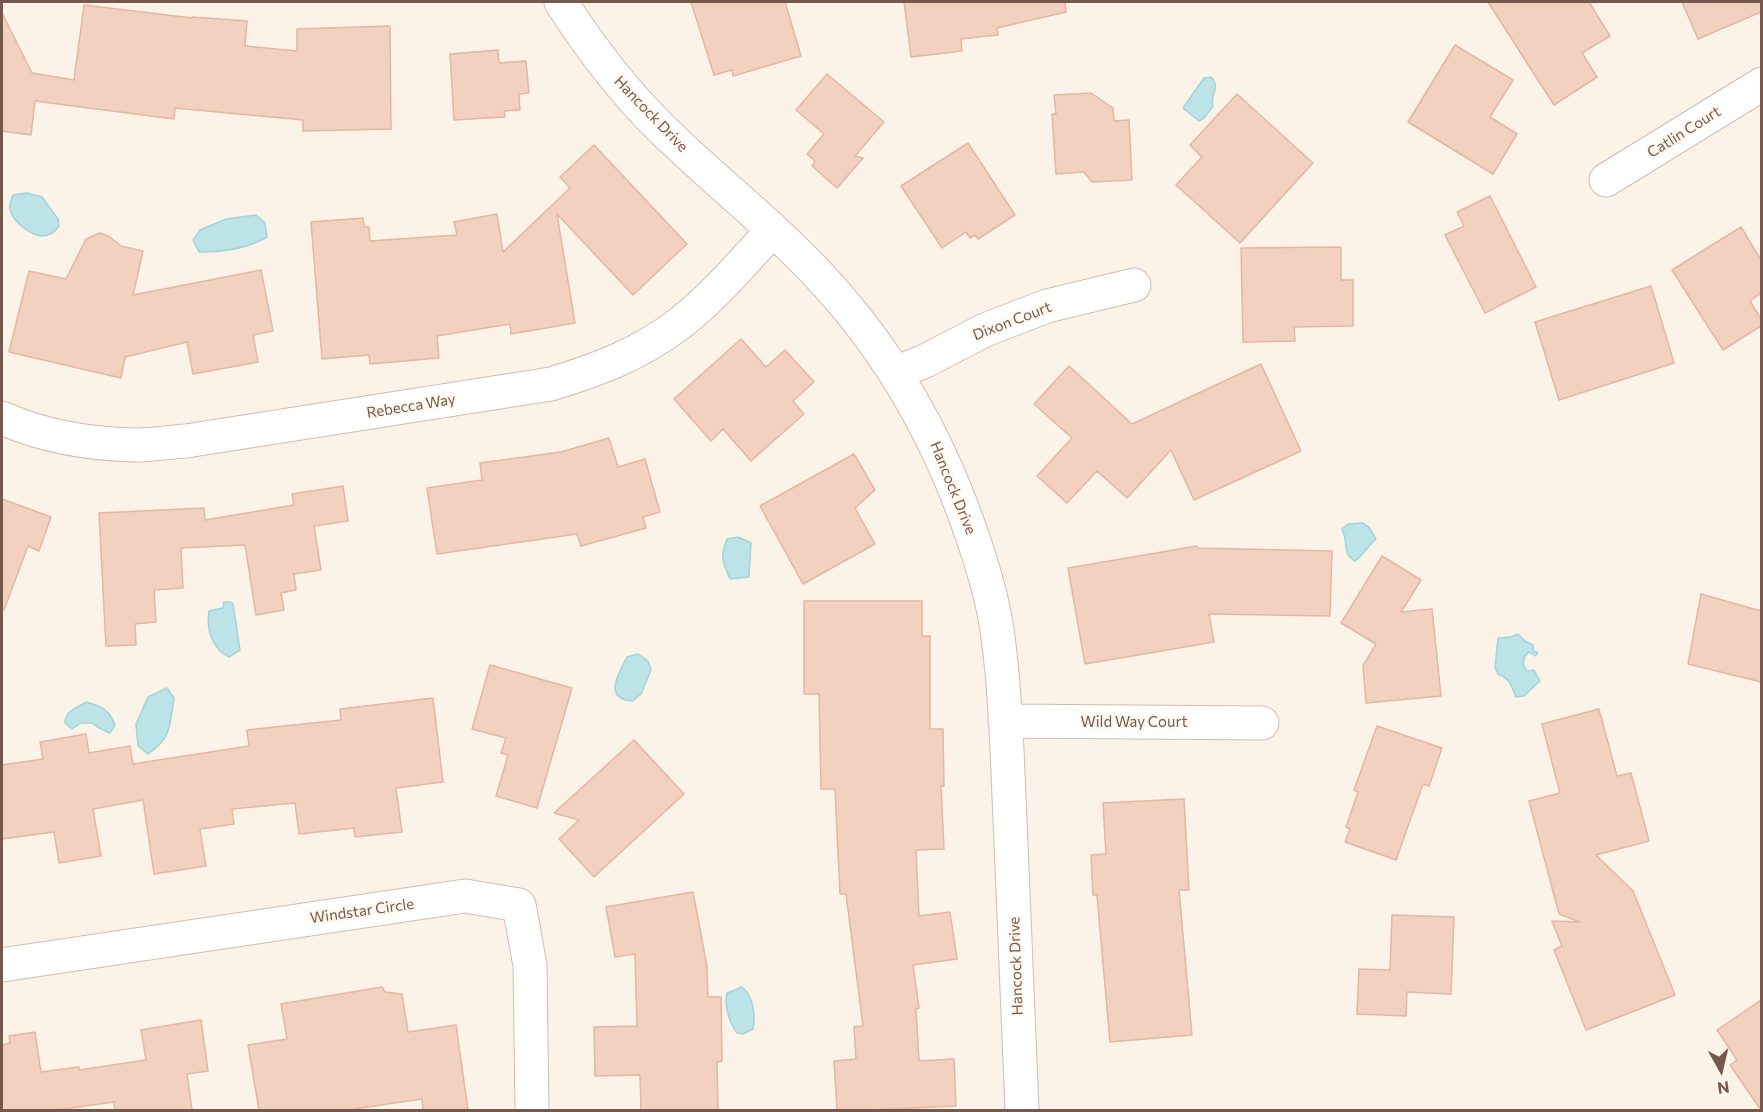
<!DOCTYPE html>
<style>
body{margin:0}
#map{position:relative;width:1763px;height:1112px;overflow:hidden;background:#fcf3e8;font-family:Commissioner,sans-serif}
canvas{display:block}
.frame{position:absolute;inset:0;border:3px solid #77584c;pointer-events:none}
.north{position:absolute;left:1691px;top:1040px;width:60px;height:60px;-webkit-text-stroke:4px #fff8ef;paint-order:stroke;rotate:172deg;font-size:16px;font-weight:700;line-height:24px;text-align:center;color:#77584c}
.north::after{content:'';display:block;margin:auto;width:21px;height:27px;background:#77584c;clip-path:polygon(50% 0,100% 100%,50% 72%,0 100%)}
</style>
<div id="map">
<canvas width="1763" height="1112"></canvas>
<div class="frame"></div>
<div class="north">N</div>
</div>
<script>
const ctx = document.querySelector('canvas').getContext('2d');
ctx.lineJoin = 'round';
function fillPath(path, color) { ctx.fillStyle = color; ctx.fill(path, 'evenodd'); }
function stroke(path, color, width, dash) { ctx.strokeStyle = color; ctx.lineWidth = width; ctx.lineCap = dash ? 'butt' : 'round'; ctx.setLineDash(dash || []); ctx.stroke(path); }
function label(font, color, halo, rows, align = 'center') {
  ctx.font = font + ' Commissioner,sans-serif'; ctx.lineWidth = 4.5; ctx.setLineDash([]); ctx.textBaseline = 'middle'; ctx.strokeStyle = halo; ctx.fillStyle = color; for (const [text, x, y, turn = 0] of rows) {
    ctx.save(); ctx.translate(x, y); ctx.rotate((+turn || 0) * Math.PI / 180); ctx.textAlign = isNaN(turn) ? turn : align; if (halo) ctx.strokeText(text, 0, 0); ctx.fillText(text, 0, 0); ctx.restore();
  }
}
const water = new Path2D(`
 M 1211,77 C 1222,89 1209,93 1213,106 L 1204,118 L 1199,121 L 1183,108 L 1204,78 Z
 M 27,193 L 42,197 L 58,219 L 59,226 C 56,230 52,234 48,235 C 34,240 13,222 10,209 C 9,204 11,200 13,195 Z
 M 256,215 L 265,223 L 267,237 C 247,249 222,252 199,252 L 193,240 L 200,230 L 226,219 Z
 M 1363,523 L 1369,527 L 1376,539 C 1368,546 1363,555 1355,561 C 1344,555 1347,549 1345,539 C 1345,536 1343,533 1342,529 L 1348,524 Z
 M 738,537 L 751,543 L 749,577 L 730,579 C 722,562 720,556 727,539 Z
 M 224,602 L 230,602 L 233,604 L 240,650 L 229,657 C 212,649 206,629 209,611 L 223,608 Z
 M 1518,634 L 1525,641 L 1533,645 L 1533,651 L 1538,653 L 1535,656 L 1529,652 L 1525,656 L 1523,664 L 1527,671 L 1534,670 L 1540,681 L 1524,696 L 1516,697 C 1510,684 1512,681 1498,674 L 1495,668 L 1498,638 L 1511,637 Z
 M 638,654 L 648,661 L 651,670 L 641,694 L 633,701 C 602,699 619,673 627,657 Z
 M 167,688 L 174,698 C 169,726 173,736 148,754 L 138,746 L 136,724 L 148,697 Z
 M 86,702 C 101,706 110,710 115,725 L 110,733 L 99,728 L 92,723 L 81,723 L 72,729 L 65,723 C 65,710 77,708 86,702 Z
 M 742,987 C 753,995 756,1016 753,1029 L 743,1034 L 737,1033 C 729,1022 724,1005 727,993 Z`);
fillPath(water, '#bce3e7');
stroke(water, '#a2d4d8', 1.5);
const building = new Path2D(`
 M 691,2 L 785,2 L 801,56 L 733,76 L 732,70 L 714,75 Z
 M 904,2 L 1065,2 L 1066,12 L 997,28 L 998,35 L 961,39 L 962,51 L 911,57 Z
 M 1488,2 L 1589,2 L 1610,36 L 1582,53 L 1597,77 L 1554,105 Z
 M 1682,2 L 1761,2 L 1761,12 L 1698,39 Z
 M 84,5 L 192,18 L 192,17 L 247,21 L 245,46 L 297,51 L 297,29 L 390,26 L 391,129 L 303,131 L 303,120 L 175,108 L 174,119 L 35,101 L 31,135 L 2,131 L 2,13 L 32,73 L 74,80 Z
 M 1455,45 L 1513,80 L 1490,117 L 1517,134 L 1493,174 L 1408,122 Z
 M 498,50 L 499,63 L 526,61 L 529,93 L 519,94 L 520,110 L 504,111 L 505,117 L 454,120 L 450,54 Z
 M 827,74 L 884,122 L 855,156 L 863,158 L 837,188 L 812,166 L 815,161 L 807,154 L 824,134 L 796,110 Z
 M 1091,93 L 1113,108 L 1114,121 L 1129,120 L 1132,180 L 1092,182 L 1084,172 L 1056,174 L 1052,114 L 1056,114 L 1054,95 Z
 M 1237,94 L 1313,163 L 1240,243 L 1176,185 L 1202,157 L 1190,145 Z
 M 968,143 L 1015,215 L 978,239 L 975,235 L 970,238 L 966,232 L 942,248 L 901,186 Z
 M 594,145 L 687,244 L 633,295 L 557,214 L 575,323 L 511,334 L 510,324 L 437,336 L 439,358 L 370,364 L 369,355 L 322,359 L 311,222 L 363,218 L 364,227 L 369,227 L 370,241 L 457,235 L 454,222 L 497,214 L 503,252 L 570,188 L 560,177 Z
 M 1490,196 L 1536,287 L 1485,313 L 1445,235 L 1464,226 L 1457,212 Z
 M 1741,227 L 1761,260 L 1761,293 L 1750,301 L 1761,319 L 1761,326 L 1723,350 L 1672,270 Z
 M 100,233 L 110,237 L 121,246 L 143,251 L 133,295 L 261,270 L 273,331 L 253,335 L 258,362 L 193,374 L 187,342 L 125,357 L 121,378 L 9,352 L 29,271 L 66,279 L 86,239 Z
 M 1341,247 L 1341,280 L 1353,280 L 1353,326 L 1294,327 L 1295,341 L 1243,342 L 1241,248 Z
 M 1651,286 L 1674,363 L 1559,400 L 1535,322 Z
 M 741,339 L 766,367 L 785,350 L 814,382 L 793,401 L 804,414 L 751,461 L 723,429 L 711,441 L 674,399 Z
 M 1261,364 L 1301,451 L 1194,500 L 1171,450 L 1127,498 L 1097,471 L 1067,503 L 1037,476 L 1072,438 L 1034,404 L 1069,366 L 1132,424 Z
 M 609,438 L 618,467 L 645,459 L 660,512 L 643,517 L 646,528 L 581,546 L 577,534 L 437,554 L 427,488 L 482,480 L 480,463 L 561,452 Z
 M 854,454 L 875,490 L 855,508 L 875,544 L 803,584 L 760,506 Z
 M 343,486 L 348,521 L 314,526 L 321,570 L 294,574 L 296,590 L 281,593 L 284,610 L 256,615 L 245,545 L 181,548 L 183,588 L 154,590 L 156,622 L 135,624 L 136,645 L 106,646 L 99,513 L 204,508 L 205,520 L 294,505 L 292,494 Z
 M 2,499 L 51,517 L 39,551 L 28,546 L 4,610 L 2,610 Z
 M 1197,546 L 1198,548 L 1332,551 L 1330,616 L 1209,614 L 1214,642 L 1085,664 L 1068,568 Z
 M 1382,556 L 1421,580 L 1401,612 L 1432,609 L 1441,696 L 1366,703 L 1363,666 L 1376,644 L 1341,623 Z
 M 1701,594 L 1761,611 L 1761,682 L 1688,664 Z
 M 804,601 L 922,601 L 922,636 L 930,636 L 930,729 L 943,729 L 944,786 L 941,786 L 944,849 L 916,850 L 919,916 L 950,912 L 957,959 L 913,965 L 919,1008 L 916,1009 L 919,1061 L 954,1059 L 956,1106 L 871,1110 L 837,1110 L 834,1061 L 856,1059 L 854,1027 L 863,1026 L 846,894 L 840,894 L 835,789 L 821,789 L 819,694 L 804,694 Z
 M 490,665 L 572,688 L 537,808 L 496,796 L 508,755 L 501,753 L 506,738 L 472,729 Z
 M 433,698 L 443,782 L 396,788 L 402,832 L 355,837 L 354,828 L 299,834 L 295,803 L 232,809 L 234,824 L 200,829 L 206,866 L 154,874 L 143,800 L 93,809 L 101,856 L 59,863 L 54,832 L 2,839 L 2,765 L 43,759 L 40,742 L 86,734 L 89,753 L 130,746 L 133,764 L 249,746 L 247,730 L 341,720 L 340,709 Z
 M 1599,709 L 1617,776 L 1631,773 L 1649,841 L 1596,855 L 1633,891 L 1675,995 L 1586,1030 L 1554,950 L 1562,946 L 1552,921 L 1580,922 L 1559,914 L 1529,801 L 1560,793 L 1542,724 Z
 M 1377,726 L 1442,748 L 1429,786 L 1423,784 L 1396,860 L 1345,842 L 1350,829 L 1346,827 L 1358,792 L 1354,790 Z
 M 634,740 L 684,794 L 594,877 L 559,839 L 579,820 L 554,813 Z
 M 1184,799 L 1189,890 L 1179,890 L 1192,1035 L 1110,1042 L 1097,895 L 1093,895 L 1091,855 L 1106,854 L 1103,803 Z
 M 693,892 L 707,967 L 708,997 L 721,997 L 722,1061 L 717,1062 L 718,1110 L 641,1110 L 640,1075 L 595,1076 L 594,1027 L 637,1026 L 635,954 L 615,957 L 606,907 Z
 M 1392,915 L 1454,917 L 1451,994 L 1407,992 L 1406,1016 L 1357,1014 L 1359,969 L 1390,970 Z
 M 382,987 L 385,992 L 402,994 L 408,1032 L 456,1025 L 468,1110 L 423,1110 L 422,1099 L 347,1110 L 259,1110 L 248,1045 L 287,1039 L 281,1004 Z
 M 1761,1000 L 1761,1110 L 1730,1065 L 1737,1060 L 1717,1030 Z
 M 201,1020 L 208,1071 L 187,1074 L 192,1110 L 115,1110 L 114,1102 L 57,1110 L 2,1110 L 2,1045 L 10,1043 L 9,1036 L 35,1032 L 41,1072 L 79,1067 L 79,1070 L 146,1060 L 141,1030 Z`);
fillPath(building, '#f2d1c0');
stroke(building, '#e5b6a0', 1.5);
const minor = new Path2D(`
 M 561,2 C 591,49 623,91 663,130 C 716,182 775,227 825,282 C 894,357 943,447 975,544 C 984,571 993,601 997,630 C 1006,692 1007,756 1010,819 C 1014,916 1018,1013 1022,1110
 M 1606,180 L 1762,84
 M 895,373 L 925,361 L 985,330 L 1047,306 L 1134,285
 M 2,418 C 43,436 89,444 134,445 C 151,445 169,442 186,441 L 551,384 C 597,370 640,354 679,324 C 714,297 743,262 773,230
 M 1005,721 L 1262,723
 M 2,965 L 465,896 L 519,905 L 530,965 L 532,1110`);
stroke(minor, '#d1bdb0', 35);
stroke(minor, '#fff', 33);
label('15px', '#77584c', '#fff8ef', [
 ["Hancock Drive",651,114,46],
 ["Catlin Court",1684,132,-32],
 ["Dixon Court",1012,321,-21],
 ["Rebecca Way",411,406,-9],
 ["Hancock Drive",953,488,68],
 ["Wild Way Court",1134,722],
 ["Windstar Circle",362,911,-8],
 ["Hancock Drive",1016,966,-92]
]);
</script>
